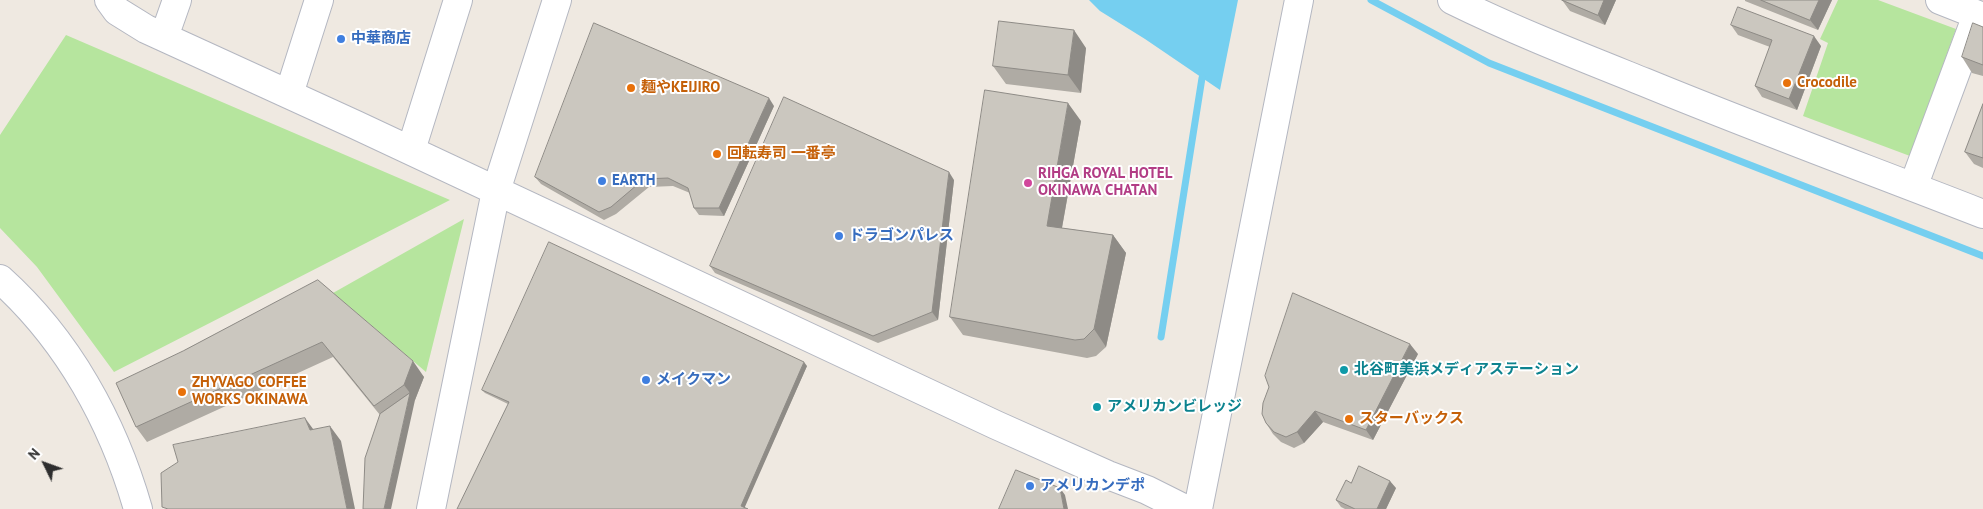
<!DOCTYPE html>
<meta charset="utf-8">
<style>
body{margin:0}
#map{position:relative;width:1983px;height:509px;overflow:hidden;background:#efe9e1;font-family:"PT Sans",sans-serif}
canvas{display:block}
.north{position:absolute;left:20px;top:439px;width:50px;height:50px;-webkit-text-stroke:4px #fff;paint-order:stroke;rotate:312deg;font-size:14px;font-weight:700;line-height:20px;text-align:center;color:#2e2e2e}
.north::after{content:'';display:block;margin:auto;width:18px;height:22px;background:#2e2e2e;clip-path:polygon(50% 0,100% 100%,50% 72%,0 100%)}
</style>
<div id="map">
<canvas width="1983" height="509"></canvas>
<div class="north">N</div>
</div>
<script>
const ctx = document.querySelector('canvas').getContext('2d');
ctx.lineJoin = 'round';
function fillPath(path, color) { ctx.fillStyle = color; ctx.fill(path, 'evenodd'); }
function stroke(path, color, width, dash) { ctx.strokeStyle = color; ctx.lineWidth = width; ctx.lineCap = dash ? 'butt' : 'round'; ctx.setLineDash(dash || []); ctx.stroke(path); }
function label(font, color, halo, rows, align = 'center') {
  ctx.font = font + ' "PT Sans","Noto Sans JP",sans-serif'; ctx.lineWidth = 4; ctx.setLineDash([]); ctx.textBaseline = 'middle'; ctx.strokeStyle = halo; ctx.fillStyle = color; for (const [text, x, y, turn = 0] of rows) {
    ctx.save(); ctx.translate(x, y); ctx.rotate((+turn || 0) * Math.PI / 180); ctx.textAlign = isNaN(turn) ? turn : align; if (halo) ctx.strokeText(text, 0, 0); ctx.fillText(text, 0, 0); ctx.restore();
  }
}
fillPath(new Path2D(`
 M 1838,0 L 1878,0 L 1956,29 L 1910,156 L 1803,116 L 1828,43 L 1820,39 Z
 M 66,35 L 450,200 L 114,372 L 37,267 L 0,228 L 0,135 Z
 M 464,219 L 426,372 L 333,293 Z`), '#b6e59e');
fillPath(new Path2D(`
 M 1089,0 L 1238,0 L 1220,90 L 1145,39 L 1100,11 Z`), '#75cff0');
stroke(new Path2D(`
 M 1371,0 L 1489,63 L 1983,256
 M 1161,337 L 1202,78`), '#75cff0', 7);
const minor = new Path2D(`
 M 109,0 L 117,11 L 146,29 L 356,125 L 996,425 L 1108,475 L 1147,490 L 1185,509
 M 1452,0 C 1515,31 1579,56 1644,82 C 1756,128 1870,170 1983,214
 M 1940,0 L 1983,17
 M 164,37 L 177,0
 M 289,94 L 319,0
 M 411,150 L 458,0
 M 1913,187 L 1977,15
 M 0,279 C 68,340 113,422 138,509
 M 431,509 L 496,191 L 557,0
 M 1198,509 L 1299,0`);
stroke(minor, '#b4b7c1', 30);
stroke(minor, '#fff', 28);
fillPath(new Path2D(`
 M 1562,0 L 1616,0 L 1605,25 L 1570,11 Z
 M 1745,0 L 1832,0 L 1818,30 L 1745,1 Z
 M 1731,25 L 1821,46 L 1797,110 L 1762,97 L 1755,86 L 1770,47 L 1738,35 Z
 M 1983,27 L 1983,76 L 1972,73 L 1962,57 Z
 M 1086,48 L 1081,93 L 1006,84 L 993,66 Z
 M 1983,104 L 1983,168 L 1974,164 L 1965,152 Z
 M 774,106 L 724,216 L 699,215 L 694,208 L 690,193 L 673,186 L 649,187 L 616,214 L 604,220 L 541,184 L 535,177 Z
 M 1081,121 L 1062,228 L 1113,235 L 1126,253 L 1106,347 L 1096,356 L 1087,358 L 963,335 L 950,317 Z
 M 954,180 L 938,320 L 878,343 L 715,273 L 710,266 Z
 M 318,280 L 424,377 L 415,400 L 380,415 L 333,357 L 147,442 L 136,427 L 183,351 Z
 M 1418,354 L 1373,440 L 1323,422 L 1304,443 L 1294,448 L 1281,442 L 1273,434 L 1266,423 Z
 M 807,366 L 744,507 L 508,404 L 485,393 L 482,390 Z
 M 1351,483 L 1396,488 L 1386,509 L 1345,509 L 1341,507 L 1336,500 Z`), '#afaba4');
fillPath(new Path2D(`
 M 1604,0 L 1616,0 L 1605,25 L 1598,15 Z
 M 1819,0 L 1832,0 L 1818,30 L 1810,20 Z
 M 1074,30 L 1086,48 L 1081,93 L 1068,75 Z
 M 1814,36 L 1821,46 L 1797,110 L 1789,99 Z
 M 769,98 L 774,106 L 724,216 L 719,208 Z
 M 1068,103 L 1081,121 L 1059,244 L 1047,226 Z
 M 949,172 L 954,180 L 938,320 L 932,312 Z
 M 1113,235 L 1126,253 L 1106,347 L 1094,329 Z
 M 1410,344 L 1418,354 L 1373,440 L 1366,430 Z
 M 413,361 L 424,377 L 415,400 L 391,509 L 384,509 L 410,393 L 404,385 Z
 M 804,362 L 807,366 L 744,509 L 741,506 Z
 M 1315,411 L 1323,422 L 1304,443 L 1297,432 Z
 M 305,418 L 316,433 L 310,430 Z
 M 330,426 L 341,441 L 355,509 L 347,509 Z
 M 1390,481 L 1396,488 L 1386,509 L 1377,509 Z
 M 1060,488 L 1065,495 L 1068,509 L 1064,509 Z`), '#8e8b86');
const building = new Path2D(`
 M 1562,0 L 1604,0 L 1598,15 Z
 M 1761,0 L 1819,0 L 1810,20 Z
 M 1738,7 L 1814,36 L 1789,99 L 1755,86 L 1772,40 L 1731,25 Z
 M 999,21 L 1074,30 L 1068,75 L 993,66 Z
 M 594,23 L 769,98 L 719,208 L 694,208 L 688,188 L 668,178 L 644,179 L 611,207 L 599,212 L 535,177 Z
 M 1973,23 L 1983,27 L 1983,65 L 1962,57 Z
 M 985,90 L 1068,103 L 1047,226 L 1113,235 L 1094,329 L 1084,339 L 1075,340 L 950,317 Z
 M 784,97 L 949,172 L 932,312 L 873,336 L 710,266 Z
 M 1983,104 L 1983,158 L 1965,152 Z
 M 549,242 L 804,362 L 741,506 L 748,509 L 457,509 L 509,402 L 482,390 Z
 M 318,280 L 413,361 L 404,385 L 374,406 L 322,342 L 136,427 L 116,383 L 183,351 Z
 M 1293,293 L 1410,344 L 1366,430 L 1315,411 L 1297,432 L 1286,437 L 1274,432 L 1266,423 L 1262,414 L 1263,403 L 1269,387 L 1265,376 Z
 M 410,393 L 384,509 L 363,509 L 365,458 L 380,414 Z
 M 305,418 L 310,430 L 330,426 L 347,509 L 168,509 L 162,507 L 161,473 L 178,462 L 173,445 Z
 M 1359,466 L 1390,481 L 1377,509 L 1355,509 L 1336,500 L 1346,480 L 1351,483 Z
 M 1016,470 L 1060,488 L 1064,509 L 999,509 Z`);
fillPath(building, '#cbc7bf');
stroke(building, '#8e8b86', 1);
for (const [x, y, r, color] of [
 [341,39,5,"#3f7fe0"],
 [1787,83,5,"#e8710a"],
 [631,88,5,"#e8710a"],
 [717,154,5,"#e8710a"],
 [602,181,5,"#3f7fe0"],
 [1028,183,5,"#d1479c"],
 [839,236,5,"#3f7fe0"],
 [1344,370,5,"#0f9aa8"],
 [646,380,5,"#3f7fe0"],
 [182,392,5,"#e8710a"],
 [1097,407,5,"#0f9aa8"],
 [1349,419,5,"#e8710a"],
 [1030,486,5,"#3f7fe0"]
]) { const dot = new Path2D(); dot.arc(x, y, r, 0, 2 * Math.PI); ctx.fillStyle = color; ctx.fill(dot); stroke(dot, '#fff', 2); }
label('bold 15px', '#366cbe', '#fff', [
 ["中華商店",351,39],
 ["EARTH",612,181],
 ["ドラゴンパレス",849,236],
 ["メイクマン",656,380],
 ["アメリカンデポ",1040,486]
], 'left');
label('bold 15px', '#c56008', '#fff', [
 ["Crocodile",1797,83],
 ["麺やKEIJIRO",641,88],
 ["回転寿司 一番亭",727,154],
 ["ZHYVAGO COFFEE",192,383],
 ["WORKS OKINAWA",192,400],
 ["スターバックス",1359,419]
], 'left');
label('bold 15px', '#b23c85', '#fff', [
 ["RIHGA ROYAL HOTEL",1038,174],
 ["OKINAWA CHATAN",1038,191]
], 'left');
label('bold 15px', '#0d838f', '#fff', [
 ["北谷町美浜メディアステーション",1354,370],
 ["アメリカンビレッジ",1107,407]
], 'left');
</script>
